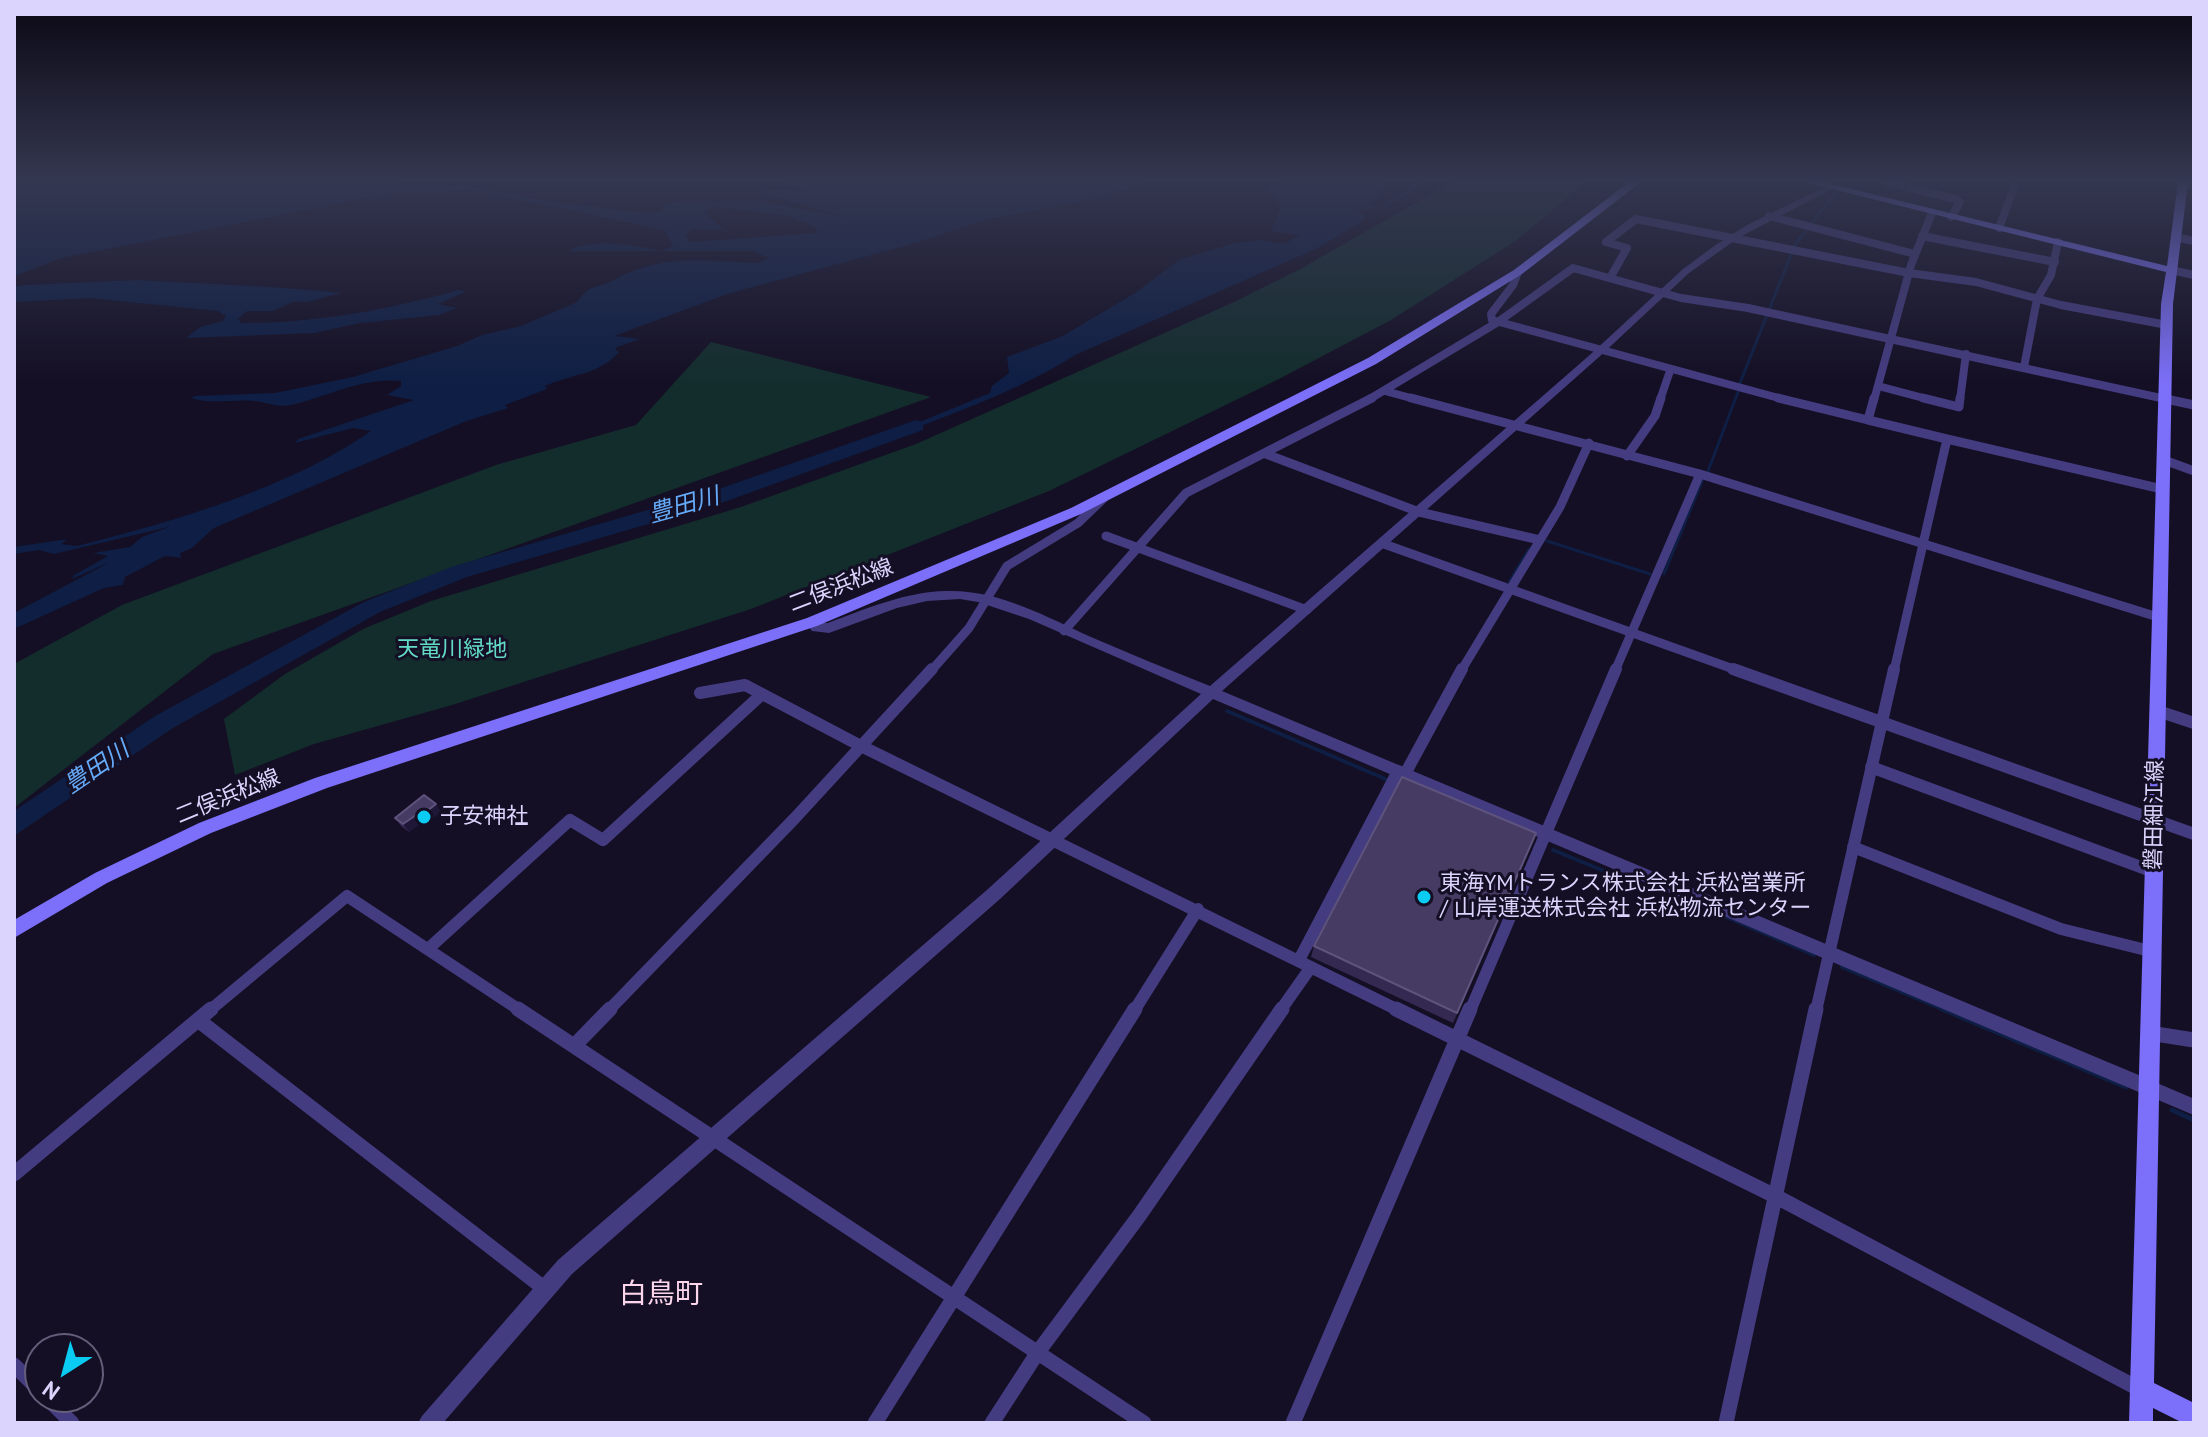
<!DOCTYPE html>
<meta charset="utf-8">
<style>
body{margin:0}
#map{position:relative;width:2208px;height:1437px;overflow:hidden;background:#140f24;font-family:"PT Sans",sans-serif}
canvas{display:block}
.frame{position:absolute;inset:0;border:16px solid #dbd4fd;pointer-events:none}
.north{position:absolute;left:24px;top:1333px;width:80px;height:80px;box-sizing:border-box;background:#140f24;border:2px solid #645e7b;border-radius:50%;rotate:216deg;font-size:22px;font-weight:700;line-height:32px;text-align:center;color:#dbd4fd}
.north::after{content:'';display:block;margin:auto;width:28px;height:36px;background:#0accf3;clip-path:polygon(50% 0,100% 100%,50% 72%,0 100%)}
</style>
<div id="map">
<canvas width="2208" height="1437"></canvas>
<div class="frame"></div>
<div class="north">N</div>
</div>
<script>
const ctx = document.querySelector('canvas').getContext('2d');
ctx.lineJoin = 'round';
function fillPath(path, color) { ctx.fillStyle = color; ctx.fill(path, 'evenodd'); }
function stroke(path, color, width, dash) { ctx.strokeStyle = color; ctx.lineWidth = width; ctx.lineCap = dash ? 'butt' : 'round'; ctx.setLineDash(dash || []); ctx.stroke(path); }
function label(font, color, halo, rows, align = 'center') {
  ctx.font = font + ' "PT Sans","Noto Sans JP",sans-serif'; ctx.lineWidth = 6; ctx.setLineDash([]); ctx.textBaseline = 'middle'; ctx.strokeStyle = halo; ctx.fillStyle = color; for (const [text, x, y, turn = 0] of rows) {
    ctx.save(); ctx.translate(x, y); ctx.rotate((+turn || 0) * Math.PI / 180); ctx.textAlign = isNaN(turn) ? turn : align; if (halo) ctx.strokeText(text, 0, 0); ctx.fillText(text, 0, 0); ctx.restore();
  }
}
fillPath(new Path2D(`
 M 1452,182 L 1586,182 L 1517,240 L 1391,320 L 1279,379 L 1049,491 L 751,609 L 452,705 L 314,744 L 235,775 L 224,719 L 285,674 L 363,629 L 431,601 L 741,507 L 916,444 L 1234,302 L 1302,268 Z
 M 711,342 L 931,397 L 213,654 L 14,808 L 14,664 L 122,605 L 496,465 L 636,425 Z`), '#132d2d');
fillPath(new Path2D(`
 M 14,182 L 407,182 L 383,188 L 468,186 L 538,200 L 646,213 L 661,211 L 665,202 L 760,201 L 849,218 L 755,191 L 809,189 L 774,182 L 1153,182 L 1071,204 L 984,220 L 915,243 L 727,294 L 614,336 L 640,339 L 617,347 L 615,350 L 619,352 C 599,375 571,374 545,386 L 547,389 L 505,405 L 508,408 L 464,422 L 214,528 L 192,548 L 180,553 L 181,558 L 165,556 L 125,577 L 123,585 L 104,588 L 14,629 L 14,613 L 110,562 L 72,579 L 74,575 L 108,556 L 93,553 L 130,547 L 142,537 L 169,527 L 54,554 L 39,550 L 14,554 L 14,547 L 61,540 L 67,540 L 61,544 L 77,546 C 174,521 288,489 371,431 L 353,428 L 295,443 L 298,439 L 414,400 L 387,395 L 401,386 L 401,381 C 362,377 327,397 291,405 C 279,408 266,402 254,401 C 232,399 212,405 191,398 L 195,396 L 275,393 L 353,377 L 457,346 L 482,335 L 521,326 L 577,302 C 591,282 597,290 616,279 C 665,253 702,261 757,263 L 769,258 L 752,251 L 569,251 C 593,237 635,246 660,251 L 673,246 L 664,230 L 477,191 L 398,192 L 61,258 L 14,276 ZM 713,207 L 788,216 L 816,227 L 817,233 L 691,242 L 685,236 L 693,229 L 724,230 L 705,213 Z
 M 1276,183 L 1390,182 L 1371,205 L 1380,207 L 1419,182 L 1428,182 L 1385,207 L 1358,210 L 1365,217 L 1361,222 L 1318,248 L 1075,355 C 1017,392 952,413 889,439 L 883,437 L 990,393 L 992,386 L 1009,373 L 1007,357 L 1061,337 L 1135,293 L 1179,260 L 1235,243 L 1261,240 L 1284,244 L 1300,235 L 1271,231 L 1280,209 L 1277,197 L 1263,191 Z
 M 138,280 C 205,284 274,286 341,293 L 307,302 L 293,302 L 273,311 L 247,311 L 238,319 L 241,323 C 316,323 387,310 459,290 L 465,292 L 438,304 L 457,308 L 439,315 L 360,323 L 314,333 L 186,338 L 200,327 L 223,321 L 226,316 L 218,311 L 91,298 L 14,302 L 14,287 L 24,285 Z`), '#0e1e44');
stroke(new Path2D(`
 M 1810,225 L 1835,194
 M 1793,247 L 1808,228
 M 1740,383 L 1792,252
 M 1708,471 L 1738,392
 M 1547,541 L 1650,574
 M 1664,574 L 1703,479
 M 1509,582 L 1529,549`), '#0e1e44', 3);
stroke(new Path2D(`
 M 1227,711 L 1390,781
 M 1553,850 L 1626,880 L 1634,877
 M 1708,909 L 1814,955
 M 1842,967 L 1947,1011`), '#0e1e44', 4);
stroke(new Path2D(`
 M 1942,1009 L 2126,1087
 M 2172,1110 L 2194,1120`), '#0e1e44', 5);
fillPath(new Path2D(`
 M 916,420 L 923,422 L 923,430 L 727,501 L 467,577 L 380,612 L 173,728 L 14,836 L 14,811 L 155,716 L 364,602 L 451,567 L 713,491 Z`), '#0e1e44');
stroke(new Path2D(`
 M 1886,182 L 1956,199 L 1960,202 L 1951,217
 M 2177,182 L 2194,186
 M 1769,216 L 1915,254
 M 1999,228 L 2016,182
 M 1922,236 L 2055,262
 M 2175,237 L 2194,241
 M 2171,270 L 2194,275
 M 1518,272 L 1513,285 L 1491,314 L 1492,320 L 1786,400
 M 1610,278 L 1627,248 L 1606,242 L 1636,219 L 1909,273 L 1976,282 L 2061,305 L 2167,325
 M 2024,367 L 2037,299 L 2051,275 L 2058,242
 M 1878,386 L 1931,400
 M 1385,391 L 1418,400
 M 1368,400 L 1498,322 L 1573,268 L 1681,298 L 1748,308 L 2170,400
 M 1660,400 L 1670,371
 M 1874,400 L 1911,265 L 1932,213
 M 1960,400 L 1966,354`), '#443c81', 8);
stroke(new Path2D(`
 M 1411,398 L 1700,474 L 2161,618
 M 1778,398 L 1868,420
 M 1874,398 L 1868,420 L 1947,439 L 1894,671
 M 1923,398 L 1959,407 L 1960,398
 M 2161,398 L 2194,405
 M 1947,439 L 2162,489
 M 1266,454 L 1419,512 L 1540,540
 M 1627,456 L 1655,416 L 1661,398
 M 2164,460 L 2194,471
 M 1106,536 L 1307,610
 M 1384,544 L 1739,671
 M 1064,631 L 1186,493 L 1372,398
 M 931,671 L 969,628 L 1007,566 L 1078,523 L 1107,495
 M 1461,671 L 1560,507 L 1589,443
 M 1615,671 L 1700,474`), '#443c81', 9);
stroke(new Path2D(`
 M 1733,669 L 2194,834
 M 700,693 L 745,685 L 861,746 L 1400,1011
 M 2158,711 L 2194,723
 M 1871,767 L 2154,872
 M 1405,774 L 1462,669
 M 1853,847 L 2061,929 L 2150,951
 M 428,949 L 570,820 L 603,840 L 761,695
 M 1299,960 L 1398,771
 M 209,1011 L 347,896 L 521,1011
 M 608,1011 L 795,818 L 932,669
 M 1134,1011 L 1198,909
 M 1280,1011 L 1311,967
 M 1470,1011 L 1616,669
 M 1816,1011 L 1894,669`), '#443c81', 12);
stroke(new Path2D(`
 M 518,1009 L 1144,1423
 M 1396,1009 L 1775,1196 L 2141,1390
 M 198,1020 L 545,1289
 M 2149,1033 L 2194,1040
 M 574,1046 L 610,1009
 M 2147,1087 L 2194,1107
 M 14,1174 L 211,1009
 M 14,1365 L 40,1391
 M 46,1397 L 72,1423
 M 875,1423 L 1135,1009
 M 992,1423 L 1038,1352 L 1139,1216 L 1282,1009
 M 1293,1423 L 1470,1009
 M 1726,1423 L 1816,1009`), '#443c81', 15);
fillPath(new Path2D(`
 M 1827,186 L 1834,188 L 1738,238 L 1689,273 L 1599,357 L 1222,691 L 2153,1081 L 2156,1087 L 2153,1093 L 2147,1095 L 2141,1093 L 1213,699 L 1000,899 L 572,1274 L 443,1423 L 418,1423 L 422,1416 L 558,1260 L 988,889 L 1201,694 L 1029,619 L 978,602 L 960,599 L 927,601 L 897,608 L 829,633 L 812,631 L 805,622 L 807,619 L 812,617 L 820,623 L 828,623 C 865,609 905,592 946,591 C 997,589 1045,616 1091,637 C 1130,654 1170,670 1210,686 L 1592,353 L 1683,269 L 1717,244 L 1747,225 Z`), '#443c81');
fillPath(new Path2D(`
 M 1629,182 L 1641,182 L 1522,274 L 1376,364 L 1081,514 L 817,626 L 327,788 L 211,833 L 107,883 L 14,938 L 14,920 L 95,873 L 199,823 L 315,778 L 807,618 L 1071,508 L 1368,358 L 1514,270 Z
 M 1804,182 L 1823,182 L 2167,266 L 2178,182 L 2188,182 L 2173,304 L 2154,1383 L 2194,1403 L 2194,1423 L 2183,1423 L 2153,1408 L 2153,1423 L 2129,1423 L 2161,304 L 2166,272 Z`), '#7c6ff9');
fillPath(new Path2D(`
 M 424,795 L 441,812 L 427,822 L 425,820 L 409,832 L 401,826 L 395,818 Z
 M 1536,833 L 1453,1023 L 1311,957 L 1314,946 Z`), '#342951');
fillPath(new Path2D(`
 M 436,804 L 441,812 L 427,822 L 422,815 Z
 M 419,813 L 425,820 L 409,832 L 403,824 Z`), '#1f1737');
const building = new Path2D(`
 M 1402,777 L 1536,833 L 1457,1013 L 1314,946 Z
 M 424,795 L 436,804 L 422,815 L 419,813 L 403,824 L 395,818 Z`);
fillPath(building, '#463b63');
stroke(building, '#5d537c', 2);
const sky = ctx.createLinearGradient(0, 0, 0, 384);
sky.addColorStop(0, '#0b0814');
sky.addColorStop(0.47, '#343750');
sky.addColorStop(1, '#34375000');
ctx.fillStyle = sky;
ctx.fillRect(0, 0, 2208, 384);
for (const [x, y, r, color] of [
 [424,817,8,"#0accf3"],
 [1424,897,8,"#0accf3"]
]) { const dot = new Path2D(); dot.arc(x, y, r, 0, 2 * Math.PI); ctx.fillStyle = color; ctx.fill(dot); stroke(dot, '#140f24', 3); }
label('22px', '#dbd4fd', '#140f24', [
 ["二俣浜松線",841,586,-21],
 ["二俣浜松線",228,797,-22],
 ["磐田細江線",2155,815,-89]
]);
label('22px', '#62dbc5', '#140f24', [
 ["天竜川緑地",452,650]
]);
label('22px', '#dbd4fd', '#140f24', [
 ["子安神社",440,817],
 ["東海YMトランス株式会社 浜松営業所",1440,884],
 ["/ 山岸運送株式会社 浜松物流センター",1440,909]
], 'left');
label('italic 24px', '#66abf9', '#140f24', [
 ["豊田川",684,506,-16],
 ["豊田川",97,768,-34]
]);
label('28px', '#fdd6ec', '#140f24', [
 ["白鳥町",661,1295]
]);
</script>
